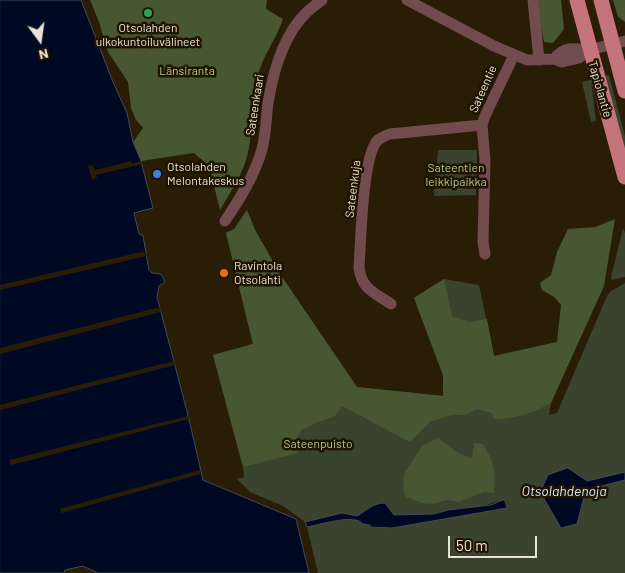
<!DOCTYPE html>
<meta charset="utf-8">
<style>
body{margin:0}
#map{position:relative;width:625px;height:573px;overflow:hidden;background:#291d06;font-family:Barlow,sans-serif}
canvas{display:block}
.north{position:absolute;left:15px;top:15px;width:50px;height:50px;-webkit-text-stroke:4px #1f1400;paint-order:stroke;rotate:166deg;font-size:14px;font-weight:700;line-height:20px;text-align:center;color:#e9e1d3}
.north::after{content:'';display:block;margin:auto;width:18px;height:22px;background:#e9e1d3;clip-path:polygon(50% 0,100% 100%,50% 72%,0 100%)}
.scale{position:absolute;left:448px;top:536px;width:89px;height:22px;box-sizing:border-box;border:2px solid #e9e1d3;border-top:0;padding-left:6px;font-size:15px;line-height:18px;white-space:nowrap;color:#e9e1d3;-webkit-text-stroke:4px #1f1400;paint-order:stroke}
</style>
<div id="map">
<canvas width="625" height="573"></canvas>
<div class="north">N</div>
<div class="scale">50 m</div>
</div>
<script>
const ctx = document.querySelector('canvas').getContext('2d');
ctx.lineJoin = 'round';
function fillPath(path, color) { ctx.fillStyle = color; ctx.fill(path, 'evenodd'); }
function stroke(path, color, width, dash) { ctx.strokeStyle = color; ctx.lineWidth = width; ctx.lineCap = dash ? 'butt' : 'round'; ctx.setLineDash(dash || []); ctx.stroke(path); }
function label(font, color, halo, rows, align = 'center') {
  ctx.font = font + ' Barlow,sans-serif'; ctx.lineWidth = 5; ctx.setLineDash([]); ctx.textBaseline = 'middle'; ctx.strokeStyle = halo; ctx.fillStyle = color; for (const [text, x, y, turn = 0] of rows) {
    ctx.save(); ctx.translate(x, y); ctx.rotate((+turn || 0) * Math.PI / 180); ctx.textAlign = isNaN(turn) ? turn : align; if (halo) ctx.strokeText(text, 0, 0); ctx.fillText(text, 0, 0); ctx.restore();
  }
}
fillPath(new Path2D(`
 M 609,75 L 625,136 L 625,154 L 604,76 Z
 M 591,80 L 596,121 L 591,122 L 582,82 Z
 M 438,150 L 477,150 L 476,195 L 434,196 Z
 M 247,210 L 255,230 L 282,277 L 357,387 L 444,396 L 443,375 L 414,298 L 444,279 L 479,285 L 494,356 L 580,337 L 551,403 L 549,415 L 557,413 L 607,296 L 611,291 L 625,283 L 625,573 L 318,573 L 307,527 C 319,524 355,513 363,524 L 370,525 L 370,527 L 392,528 L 507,507 L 505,501 L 498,501 L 483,506 L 448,510 L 434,514 L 394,515 L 385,503 L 357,516 L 342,513 L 305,522 L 283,506 L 250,492 L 237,479 L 244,477 L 243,467 L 213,355 L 253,344 L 226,233 L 234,229 Z
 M 623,228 L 625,233 L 625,277 L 612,280 L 611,277 Z`), '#39432e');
fillPath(new Path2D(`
 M 90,0 L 267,0 L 266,9 L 283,19 C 277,38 263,55 258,75 C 250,104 255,137 244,166 C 238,181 228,196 220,210 L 209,166 L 194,153 L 141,161 L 133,142 L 143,128 L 136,120 L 131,108 L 128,82 L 108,52 L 99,22 Z
 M 536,0 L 561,0 L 564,29 L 553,43 L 544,42 Z
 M 613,0 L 625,0 L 625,22 L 618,17 Z
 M 247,210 L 255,230 L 282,277 L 357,387 L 443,396 L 443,375 L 414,298 L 444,279 L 452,316 L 469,322 L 487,319 L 494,356 L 557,342 L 561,305 L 554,297 L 542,290 L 540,283 L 551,275 L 557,252 L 568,229 L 595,227 L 615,219 L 604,286 L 551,403 C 534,413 514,419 494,419 L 492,413 L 477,409 L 466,415 L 452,415 L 430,422 L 410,442 L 342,406 L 335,416 L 302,429 L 293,445 L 298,453 L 243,467 L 213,355 L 253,344 L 226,233 L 234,229 Z
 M 438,438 L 460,454 L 472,458 L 474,443 L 483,444 C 494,462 496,472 494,493 L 484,492 L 459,502 L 447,500 L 431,504 L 422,503 L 406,497 L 403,491 L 404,474 L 422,446 Z`), '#465732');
const water = new Path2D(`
 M 0,0 L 81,0 L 113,82 L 127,113 L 133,142 L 141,161 L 153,208 L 134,213 L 139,234 L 143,236 L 149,270 L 152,273 L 161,274 L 165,282 L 159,286 L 157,297 L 189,419 L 203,480 L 296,519 L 309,573 L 98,573 L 83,566 L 65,570 L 64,573 L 0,573 Z
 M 568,468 L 587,481 L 625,472 L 625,480 L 586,490 L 577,524 L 561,528 L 543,497 L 541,497 L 540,493 L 542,492 L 542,488 L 548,475 Z
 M 503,500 L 505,501 L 507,508 L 392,528 L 370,527 L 370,525 L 363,524 C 355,513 319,525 307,527 L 305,522 L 342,513 L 357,516 C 367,510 373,503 385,503 L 394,515 L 434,514 L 448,510 L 491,505 Z`);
fillPath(water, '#000924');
stroke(water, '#464a58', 1);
fillPath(new Path2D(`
 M 131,161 L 132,164 L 141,161 L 142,164 L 96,175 L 97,178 L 92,180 L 88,166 L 93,165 L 95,170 Z
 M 141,252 L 146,252 L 147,256 L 0,290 L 0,285 Z
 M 160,307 L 161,311 L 157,313 L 0,354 L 0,348 Z
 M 174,361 L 175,365 L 0,410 L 0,405 Z
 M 188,416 L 189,419 L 11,465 L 9,460 Z
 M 200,470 L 201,474 L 61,513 L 60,509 Z`), '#291d06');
stroke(new Path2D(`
 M 407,0 L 494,46 L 527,60 L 554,59 L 562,62 L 579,58 L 589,50 L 625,41
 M 533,0 L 539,60
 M 554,59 C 564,46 574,48 589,50
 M 225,221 C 240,199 255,175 262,149 C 266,134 266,118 268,103 C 273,72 283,35 307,12 C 311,8 317,4 322,0
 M 485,254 L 483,242 L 485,160 L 482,125 L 485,116 L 514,55
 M 391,304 C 375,293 361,289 359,267 C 361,241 362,159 377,141 C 381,137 385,136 390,134 L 482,125`), '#724b4e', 11);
stroke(new Path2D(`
 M 577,0 L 625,177
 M 601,0 L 625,91`), '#c6747c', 15);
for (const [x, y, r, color] of [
 [148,13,5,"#2e9e5b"],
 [157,174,5,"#3f7fe0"],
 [224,273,5,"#e8710a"]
]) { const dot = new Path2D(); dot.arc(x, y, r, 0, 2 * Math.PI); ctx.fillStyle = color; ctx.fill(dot); stroke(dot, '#1f1400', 2); }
label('12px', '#e9e1d3', '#1f1400', [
 ["Otsolahden",148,28,"center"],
 ["ulkokuntoiluvälineet",148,42,"center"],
 ["Otsolahden",167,167],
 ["Melontakeskus",167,181],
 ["Ravintola",234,266],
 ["Otsolahti",234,280]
], 'left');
label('12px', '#adcc8c', '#1f1400', [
 ["Länsiranta",187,71],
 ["Sateentien",456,168],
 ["leikkipaikka",456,182],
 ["Sateenpuisto",318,444]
]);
label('12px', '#e9e1d3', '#1f1400', [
 ["Sateentie",483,89,-66],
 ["Tapiolantie",600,89,74],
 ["Sateenkaari",255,105,-81],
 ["Sateenkuja",353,189,-83]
]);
label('italic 14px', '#d4e4fc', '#1f1400', [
 ["Otsolahdenoja",564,491]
]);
</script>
